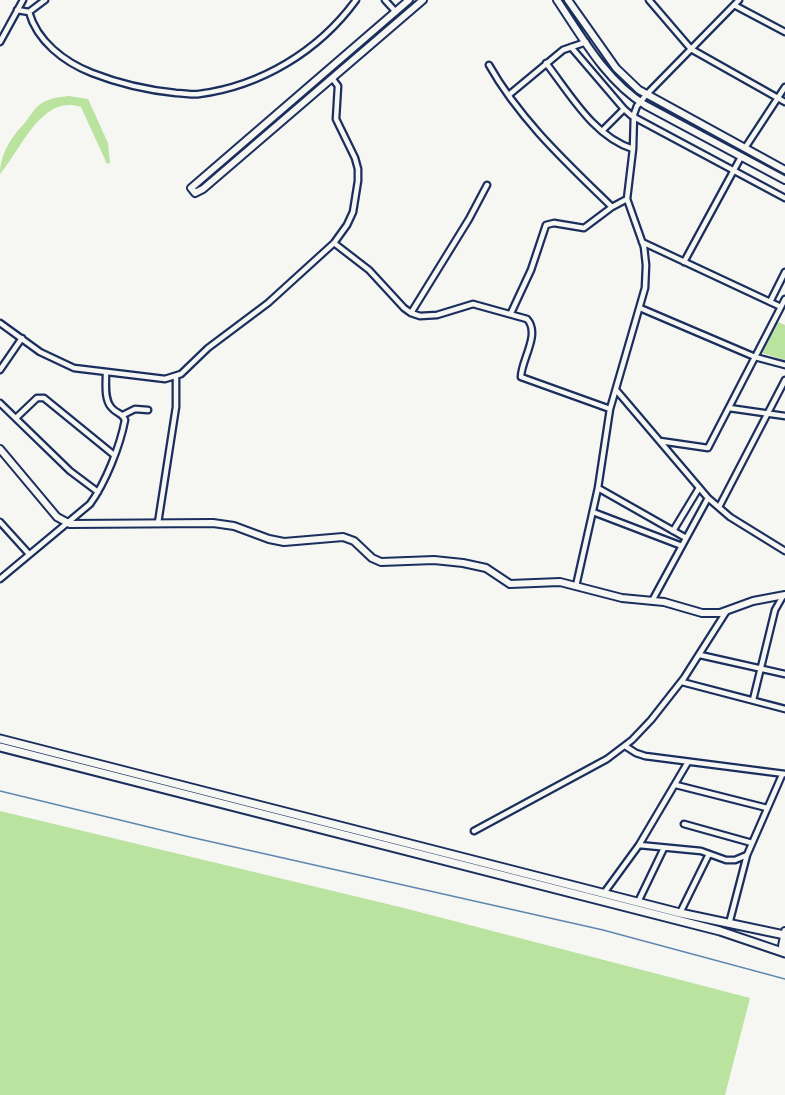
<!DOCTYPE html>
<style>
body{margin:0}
canvas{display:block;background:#f6f6f2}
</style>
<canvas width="785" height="1095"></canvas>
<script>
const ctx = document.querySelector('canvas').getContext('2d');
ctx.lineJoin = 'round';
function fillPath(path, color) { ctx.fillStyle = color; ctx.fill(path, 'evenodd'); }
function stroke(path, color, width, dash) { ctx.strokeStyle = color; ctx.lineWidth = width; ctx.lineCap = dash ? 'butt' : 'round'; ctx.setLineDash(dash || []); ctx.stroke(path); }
fillPath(new Path2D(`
 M 69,96 L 88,99 L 108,143 L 110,163 L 107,164 L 81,107 C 41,94 21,150 0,174 C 0,155 11,137 24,124 C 30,117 33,109 42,103 C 50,98 60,97 69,96 Z
 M 776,321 L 785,325 L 785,360 L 762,353 Z
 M 0,811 L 404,908 L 750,998 L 725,1095 L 0,1095 Z`), '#bae39f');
stroke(new Path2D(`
 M 0,791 L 190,837 L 603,930 L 785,979`), '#5e87b1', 1.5);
const minor = new Path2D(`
 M 385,0 L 396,12
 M 649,0 L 691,49 L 785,102
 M 734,5 L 785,32
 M 17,10 L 29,12 L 45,0
 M 29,12 C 37,41 64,62 92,73 C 120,84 146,90 176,93 C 184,93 192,95 199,94 C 261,86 319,51 356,0
 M 0,42 L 23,0
 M 571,47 L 624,109 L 632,116 L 785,198
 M 546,63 C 570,94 594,137 633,149
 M 489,65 C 520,120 567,163 612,207
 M 510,94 L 563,50 L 586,42
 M 602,131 L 624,109
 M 745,148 L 785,87
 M 642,242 L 781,307
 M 334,243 L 369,270 L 404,308 L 411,313 L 420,316 L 437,315 L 473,304 L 527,319 C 541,334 521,360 521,377 L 610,409
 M 684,262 L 741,157
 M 770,302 L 785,272
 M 640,308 L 755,357 L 785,365
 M 411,313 L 469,219 L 487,185
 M 511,313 L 531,270 L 546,225 L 554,223 L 584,228 L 612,207 L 627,199
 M 0,323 L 40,352 L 74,368 L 165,379 L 181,374 L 208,348 L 268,303 L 334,243 L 347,225 L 353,212 L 358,181 L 358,169 L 355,158 L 336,119 L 338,86 L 332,78
 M 0,370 L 22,338
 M 617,391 L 708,498 L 730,517 L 785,551
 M 0,403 L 70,471 L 98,492
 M 729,408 L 785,416
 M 123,415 L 135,409 L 148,410
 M 16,418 L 37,398 L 44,398 L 114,455
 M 660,441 L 708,448 L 785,299
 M 598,488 L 686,538
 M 719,507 L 785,380
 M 593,512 L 682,546
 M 0,522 L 29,554
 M 158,523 L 176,407 L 176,377
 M 673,531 L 699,488
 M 0,579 L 90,504 C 106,482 120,446 125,420 C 122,412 116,414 111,407 C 104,399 106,383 106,373
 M 576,586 L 598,488 L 610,409 L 645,288 L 646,265 L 644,247 L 627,199 L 633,149 L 634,114 L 637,106 L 646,95 L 739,0
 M 652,601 L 708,498
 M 700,655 L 785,674
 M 682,682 L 785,709
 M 753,700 L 775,610 L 783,596
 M 625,746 L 636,753 L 645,756 L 785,774
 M 676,785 L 767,808
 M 684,824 L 752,843
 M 474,831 L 607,759 L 632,740 L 651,720 L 684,678 L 726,612
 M 639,845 L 701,851 L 726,860 L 735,860 L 747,855
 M 604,893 L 639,845 L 688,762
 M 638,902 L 664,848
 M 680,913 L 709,854
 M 729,924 L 747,855 L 782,775`);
const tertiary = new Path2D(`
 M 409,0 L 191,188 L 195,193 L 203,189 L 423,0
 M 557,0 C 582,37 606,81 645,105 L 785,180
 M 568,0 L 616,68 L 639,90 L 785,170
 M 0,449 L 57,517 L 70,524 L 213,523 L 234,526 L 269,539 L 284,542 L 343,537 L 354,541 L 372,558 L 381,562 L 434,560 L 463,563 L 486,568 L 510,584 L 560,582 L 622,598 L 664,602 L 702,613 L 720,613 L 753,601 L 785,595
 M 784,953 L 782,946 L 785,931`);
const secondary = new Path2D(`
 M 0,739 L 680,913 L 785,935
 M 0,747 L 720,931 L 785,953`);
stroke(minor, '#1b2f5e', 9);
stroke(tertiary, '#1b2f5e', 10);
stroke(secondary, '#1b2f5e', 11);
stroke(minor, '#f6f6f2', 4.5);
stroke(tertiary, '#f6f6f2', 6);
stroke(secondary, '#f6f6f2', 7);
</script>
